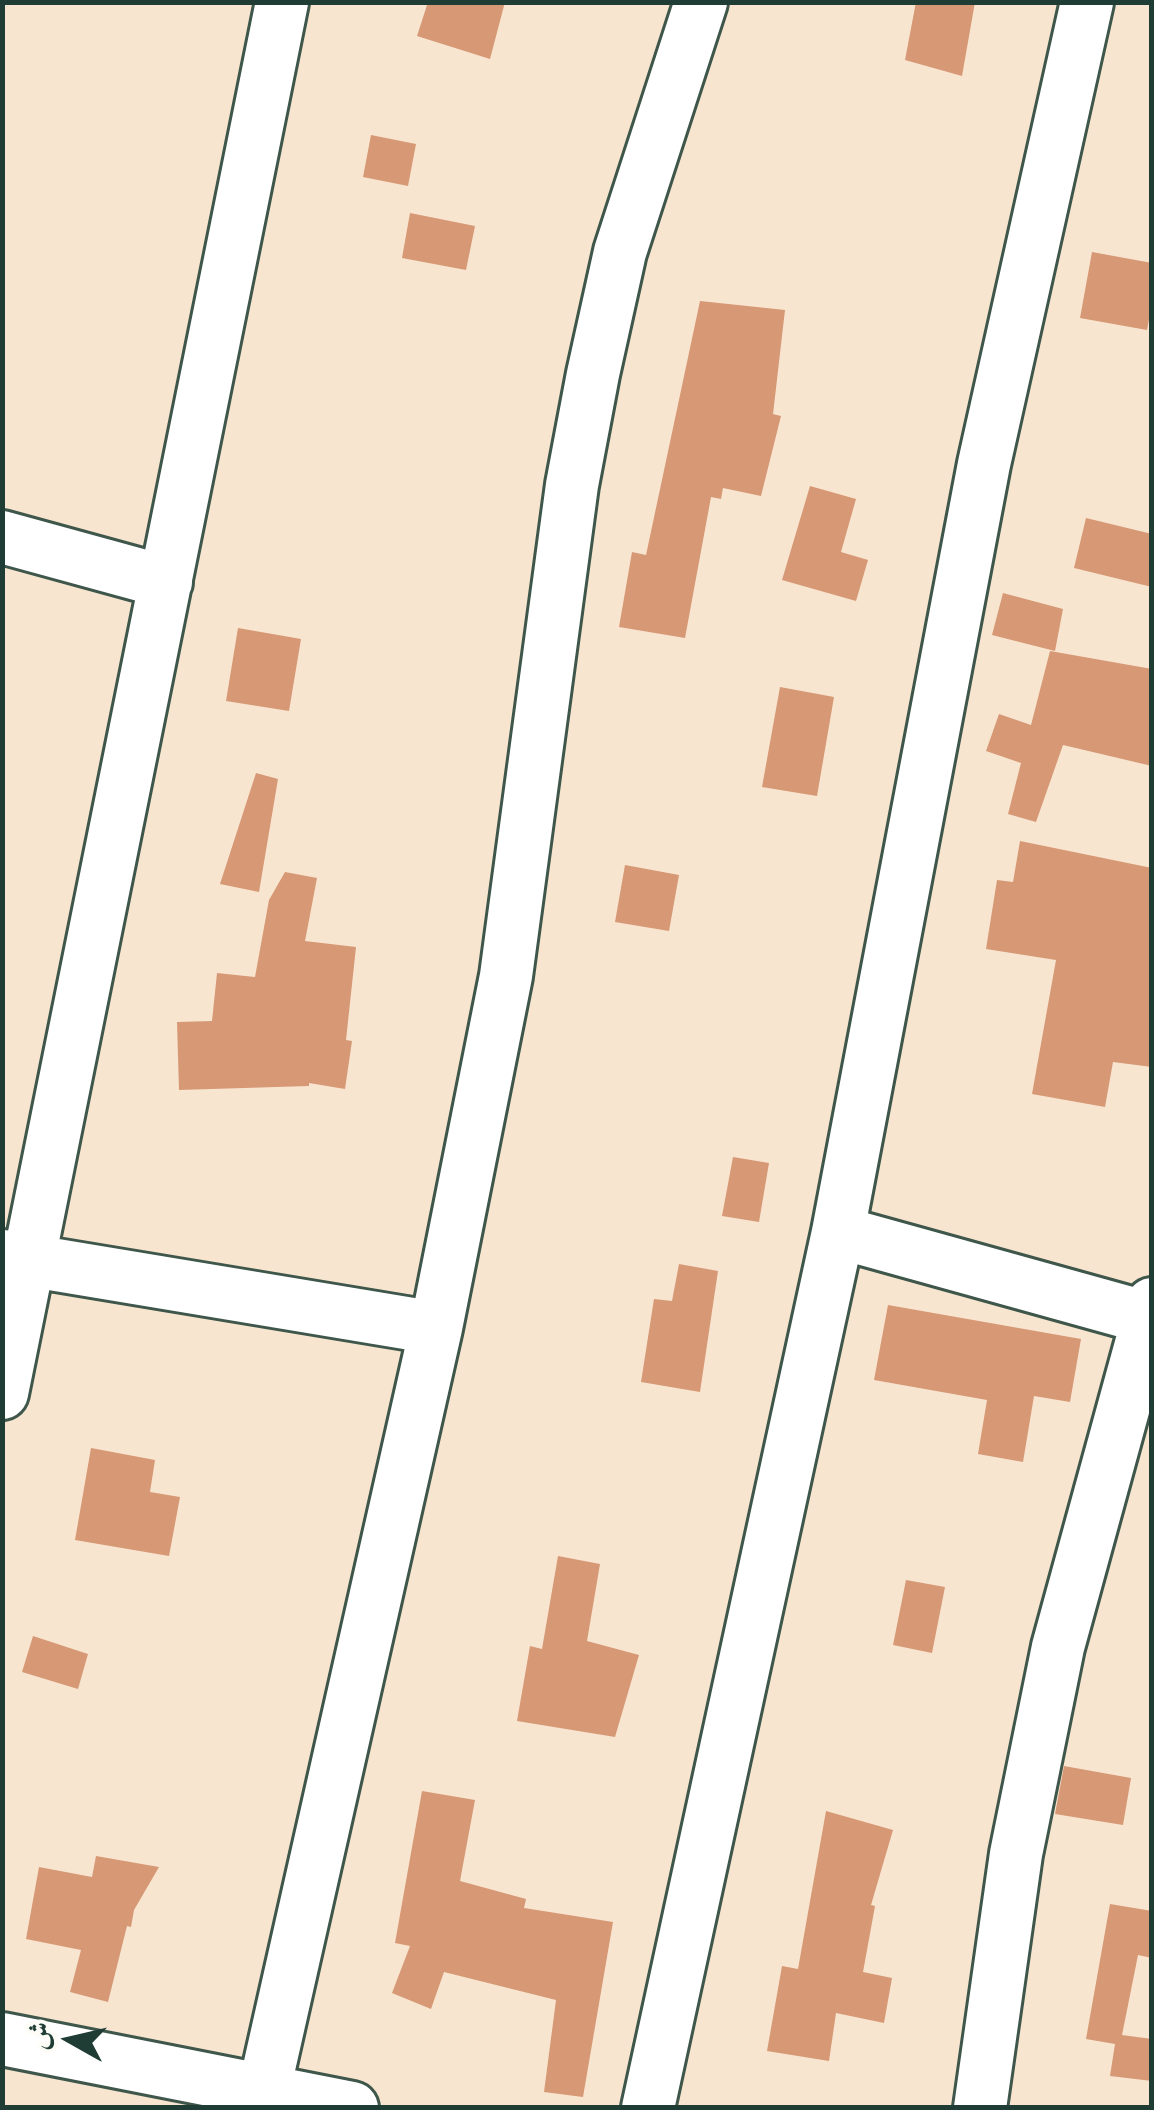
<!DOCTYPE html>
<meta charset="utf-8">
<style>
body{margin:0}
#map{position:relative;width:1154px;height:2110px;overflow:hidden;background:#f7e5d0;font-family:"IM FELL DW Pica",Amiri,serif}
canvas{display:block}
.frame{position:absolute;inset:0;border:5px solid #1f3d34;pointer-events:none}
.north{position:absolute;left:20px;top:1990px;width:100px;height:100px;-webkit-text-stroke:8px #fdfcf7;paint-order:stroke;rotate:278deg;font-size:28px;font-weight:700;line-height:40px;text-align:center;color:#1f3d34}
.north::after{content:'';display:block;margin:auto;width:35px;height:45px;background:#1f3d34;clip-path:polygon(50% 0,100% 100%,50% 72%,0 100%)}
</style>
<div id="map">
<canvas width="1154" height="2110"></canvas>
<div class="frame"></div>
<div class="north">ش</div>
</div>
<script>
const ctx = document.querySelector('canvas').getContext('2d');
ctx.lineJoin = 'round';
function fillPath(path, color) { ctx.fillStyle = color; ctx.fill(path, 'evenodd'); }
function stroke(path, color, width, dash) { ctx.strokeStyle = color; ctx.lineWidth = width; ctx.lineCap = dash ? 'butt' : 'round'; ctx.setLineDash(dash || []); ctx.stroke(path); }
fillPath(new Path2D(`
 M 428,2 L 505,2 L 490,59 L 417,36 Z
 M 916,2 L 975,2 L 962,76 L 905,60 Z
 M 371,135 L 416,144 L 408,186 L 363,177 Z
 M 410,213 L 475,226 L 466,270 L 402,258 Z
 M 1092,252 L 1152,263 L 1152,304 L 1147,330 L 1080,318 Z
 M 700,301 L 785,310 L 773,414 L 781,416 L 761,496 L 723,488 L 721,499 L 711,497 L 685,638 L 619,627 L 632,552 L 646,555 Z
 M 810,486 L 856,499 L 841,552 L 868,560 L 856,601 L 782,580 Z
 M 1086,518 L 1152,534 L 1152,587 L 1074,568 Z
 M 1003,593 L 1063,609 L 1055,651 L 992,635 Z
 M 238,628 L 301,639 L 289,711 L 226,701 Z
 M 1050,651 L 1152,669 L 1152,766 L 1063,745 L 1036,822 L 1008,814 L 1021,763 L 986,751 L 999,714 L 1031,725 Z
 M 780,687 L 834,697 L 817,796 L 762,787 Z
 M 256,773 L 278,779 L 259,892 L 220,884 Z
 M 1020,841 L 1152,868 L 1152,1067 L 1113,1062 L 1105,1107 L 1032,1094 L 1056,960 L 986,949 L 997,880 L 1013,882 Z
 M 625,865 L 679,875 L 669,931 L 615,922 Z
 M 285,872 L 317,878 L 305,941 L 356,947 L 346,1040 L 352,1041 L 345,1089 L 309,1083 L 309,1086 L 179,1090 L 177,1022 L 212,1021 L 217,973 L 255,977 L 269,900 Z
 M 733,1157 L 769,1163 L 759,1222 L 722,1216 Z
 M 679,1264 L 718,1271 L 700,1392 L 641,1382 L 654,1299 L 672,1301 Z
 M 888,1305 L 1081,1339 L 1070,1402 L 1034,1396 L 1023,1462 L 978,1454 L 987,1400 L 874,1380 Z
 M 91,1448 L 155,1460 L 150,1492 L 180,1497 L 169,1556 L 75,1540 Z
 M 558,1556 L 600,1564 L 587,1641 L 639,1655 L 615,1737 L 517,1721 L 530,1646 L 542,1649 Z
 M 906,1580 L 945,1587 L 932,1653 L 893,1645 Z
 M 33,1636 L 88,1654 L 78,1689 L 22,1672 Z
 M 1064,1766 L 1131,1778 L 1123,1825 L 1055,1814 Z
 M 422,1791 L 475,1800 L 460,1881 L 526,1899 L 524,1908 L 613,1922 L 583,2097 L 544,2092 L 556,2000 L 444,1972 L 431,2009 L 392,1993 L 410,1946 L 395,1943 Z
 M 826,1811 L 893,1830 L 871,1905 L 875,1906 L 863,1972 L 892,1978 L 884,2023 L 836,2013 L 829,2061 L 767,2051 L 782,1966 L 798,1969 Z
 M 96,1856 L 159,1867 L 134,1910 L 131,1927 L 127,1926 L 108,2002 L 70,1992 L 81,1950 L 26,1939 L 39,1867 L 92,1877 Z
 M 1110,1904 L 1152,1911 L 1152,1958 L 1138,1955 L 1122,2035 L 1152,2039 L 1152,2081 L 1110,2076 L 1115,2044 L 1086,2039 Z`), '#d79875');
const minor = new Path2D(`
 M 2,537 L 166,582
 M 838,1232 L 1148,1318
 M 2,1256 L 436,1328
 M 2,1393 L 282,2
 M 2,2039 L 352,2108
 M 260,2108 L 436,1328 L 506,976 L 572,485 L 593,374 L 620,252 L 701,2
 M 648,2108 L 838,1232 L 984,464 L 1087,2
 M 980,2108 L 1016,1854 L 1058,1647 L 1152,1304`);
stroke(minor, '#3f564b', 58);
stroke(minor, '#fff', 52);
</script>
